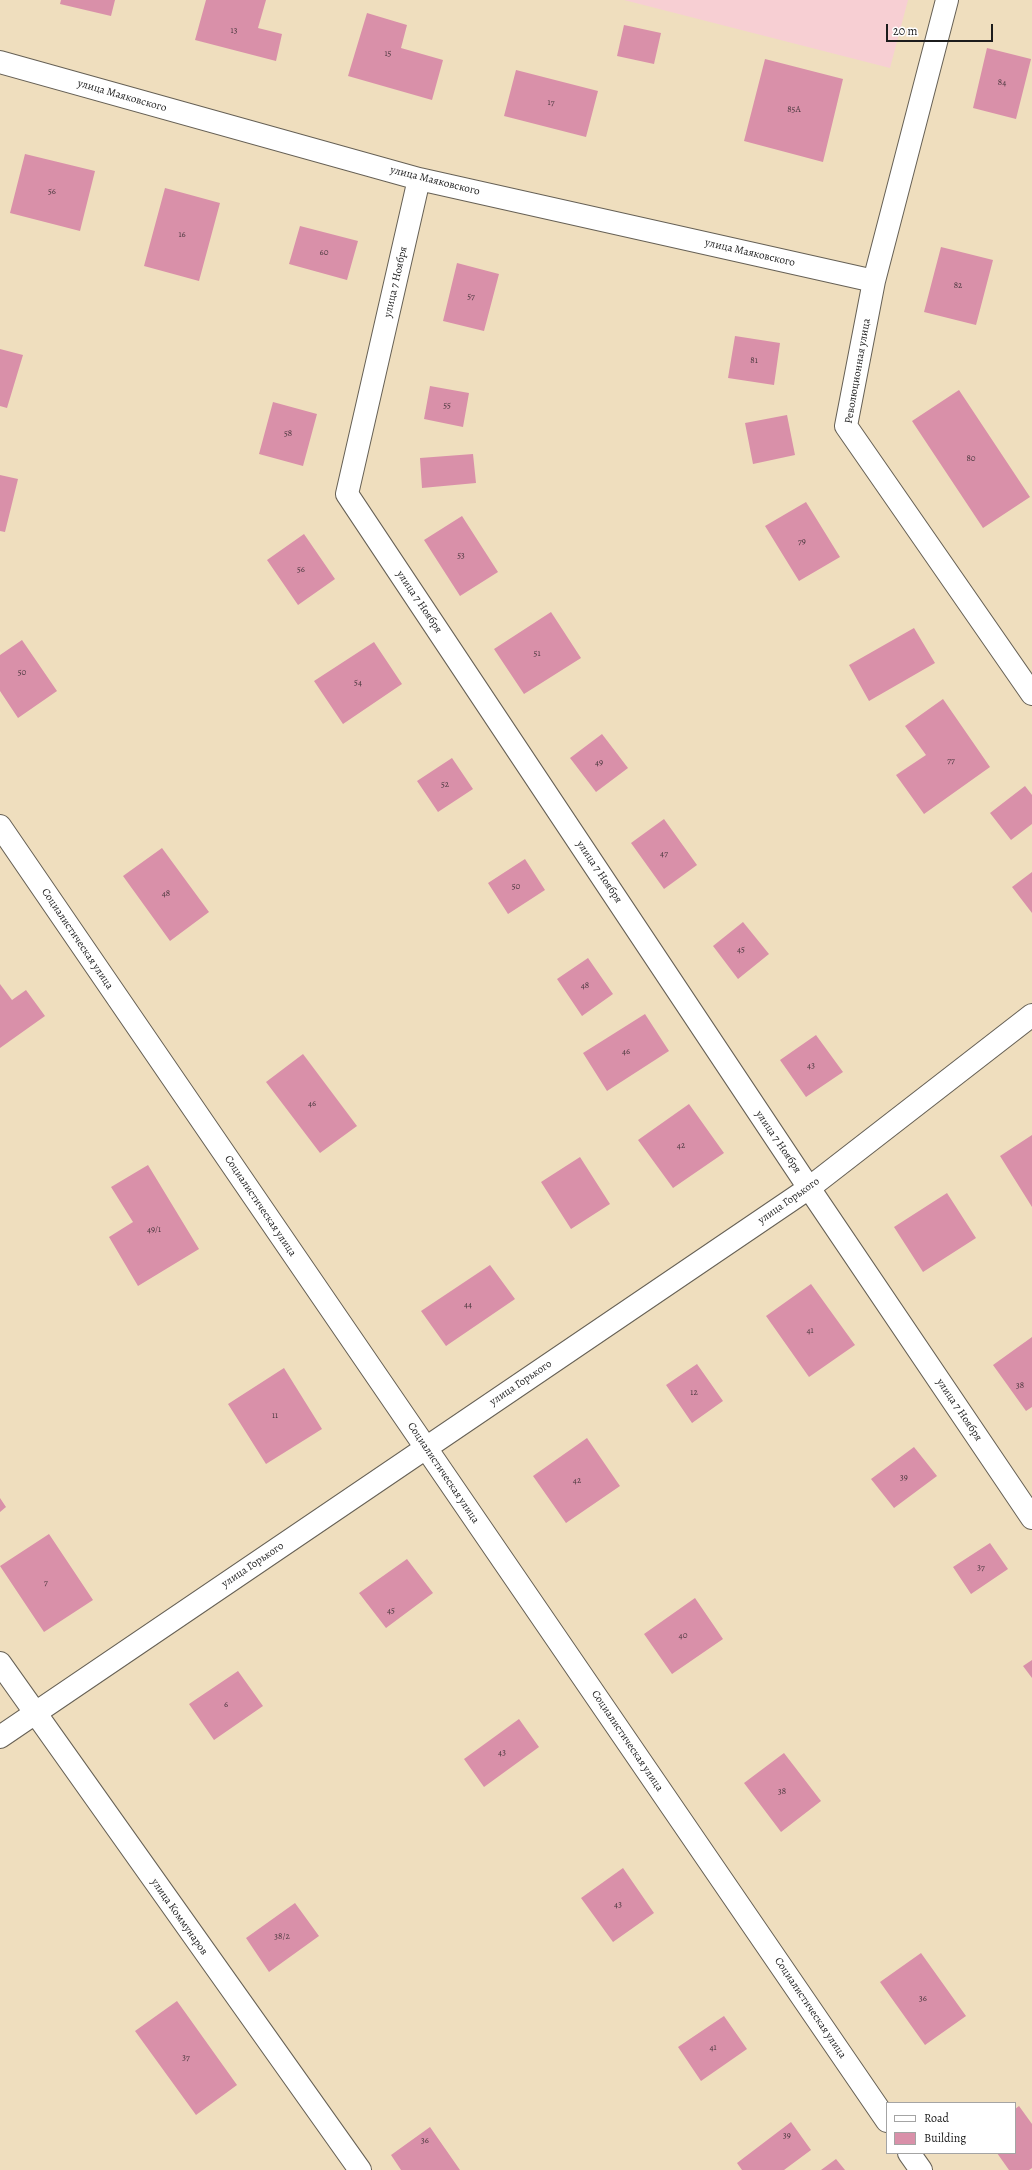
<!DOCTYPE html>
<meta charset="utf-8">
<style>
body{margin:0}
#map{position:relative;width:1032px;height:2170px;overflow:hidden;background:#efdebe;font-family:Alegreya,serif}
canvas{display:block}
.legend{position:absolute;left:886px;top:2102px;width:130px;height:52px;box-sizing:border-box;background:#fff;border:1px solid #a4a4a4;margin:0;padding:5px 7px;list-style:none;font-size:12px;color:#1c1c1c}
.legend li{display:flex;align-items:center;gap:8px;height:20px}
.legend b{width:20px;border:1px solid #a4a4a4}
.scale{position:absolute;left:886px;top:24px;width:107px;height:18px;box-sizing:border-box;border:2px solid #1c1c1c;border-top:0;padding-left:5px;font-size:12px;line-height:14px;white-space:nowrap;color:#1c1c1c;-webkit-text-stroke:3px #fff;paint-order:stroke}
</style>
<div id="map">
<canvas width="1032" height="2170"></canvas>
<ul class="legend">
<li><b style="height:5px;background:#fff"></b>Road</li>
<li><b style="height:11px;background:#d990a9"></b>Building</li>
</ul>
<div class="scale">20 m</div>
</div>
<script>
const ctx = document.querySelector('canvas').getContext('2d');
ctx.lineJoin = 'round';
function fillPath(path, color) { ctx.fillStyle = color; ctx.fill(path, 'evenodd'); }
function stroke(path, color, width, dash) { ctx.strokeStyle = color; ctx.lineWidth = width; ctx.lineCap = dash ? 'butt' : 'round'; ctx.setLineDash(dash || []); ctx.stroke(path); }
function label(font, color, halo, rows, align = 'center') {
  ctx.font = font + ' Alegreya,serif'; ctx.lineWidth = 4; ctx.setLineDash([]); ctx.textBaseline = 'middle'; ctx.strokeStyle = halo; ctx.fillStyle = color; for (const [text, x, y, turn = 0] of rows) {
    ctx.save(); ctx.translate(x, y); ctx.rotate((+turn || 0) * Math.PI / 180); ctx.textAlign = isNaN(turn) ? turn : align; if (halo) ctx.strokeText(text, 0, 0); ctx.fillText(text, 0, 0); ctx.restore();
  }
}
fillPath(new Path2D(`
 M 624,0 L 908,0 L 890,68 Z`), '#f7cfd3');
fillPath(new Path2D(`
 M 61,0 L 115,0 L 111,16 L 60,4 Z
 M 206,0 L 266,0 L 258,28 L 282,34 L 276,61 L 195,40 Z
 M 367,13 L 407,25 L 401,48 L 443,60 L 432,100 L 348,76 Z
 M 624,25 L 661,33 L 654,64 L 617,56 Z
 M 987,48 L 1031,59 L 1016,119 L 973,108 Z
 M 765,59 L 843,79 L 823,162 L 744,141 Z
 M 516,70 L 598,91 L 586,137 L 504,116 Z
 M 25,154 L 95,171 L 80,231 L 10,213 Z
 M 165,188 L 220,203 L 199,281 L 144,266 Z
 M 300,226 L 358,241 L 347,280 L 289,264 Z
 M 941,247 L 993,260 L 976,325 L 924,312 Z
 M 457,263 L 499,274 L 484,331 L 443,321 Z
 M 735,336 L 780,343 L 774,385 L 728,378 Z
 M 0,349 L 23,355 L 7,408 L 0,406 Z
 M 430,386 L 469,393 L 463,427 L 424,419 Z
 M 959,390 L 1030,497 L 983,528 L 912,421 Z
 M 273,402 L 317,414 L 303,466 L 259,454 Z
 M 787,415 L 795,455 L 753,464 L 745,423 Z
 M 473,454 L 476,483 L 422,488 L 420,458 Z
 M 0,475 L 18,479 L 5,532 L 0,531 Z
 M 806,502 L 840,557 L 799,581 L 765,526 Z
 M 462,516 L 498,572 L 460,596 L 424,540 Z
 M 304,534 L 335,579 L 298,605 L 267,560 Z
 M 551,612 L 581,658 L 524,694 L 494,649 Z
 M 914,628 L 935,663 L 869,701 L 849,665 Z
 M 22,640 L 57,691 L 18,718 L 0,691 L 0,655 Z
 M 374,642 L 402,684 L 343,724 L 314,681 Z
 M 943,699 L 990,767 L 924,814 L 896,775 L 926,755 L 905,726 Z
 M 602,734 L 628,768 L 596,792 L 570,758 Z
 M 452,758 L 473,789 L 438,812 L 417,781 Z
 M 1025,786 L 1032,795 L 1032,824 L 1011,840 L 990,813 Z
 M 664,819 L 697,865 L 664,889 L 631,843 Z
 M 162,848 L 209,912 L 170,941 L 123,876 Z
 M 525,859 L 545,890 L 508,914 L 488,883 Z
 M 1032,872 L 1032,913 L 1012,887 Z
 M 743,922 L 769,954 L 738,979 L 713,946 Z
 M 588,958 L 613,994 L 582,1016 L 557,979 Z
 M 0,984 L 12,1000 L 26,990 L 45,1016 L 0,1048 Z
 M 645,1014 L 669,1051 L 607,1091 L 583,1053 Z
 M 816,1035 L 843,1072 L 806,1097 L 780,1060 Z
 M 303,1054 L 357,1126 L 320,1153 L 266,1082 Z
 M 689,1104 L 724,1153 L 673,1188 L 638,1140 Z
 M 1032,1135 L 1032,1207 L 1000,1156 Z
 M 580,1157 L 610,1204 L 571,1229 L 541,1182 Z
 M 148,1165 L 199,1249 L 138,1286 L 109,1237 L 133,1222 L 111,1187 Z
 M 947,1193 L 976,1238 L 923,1272 L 894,1227 Z
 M 490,1265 L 515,1299 L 446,1346 L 421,1311 Z
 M 811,1284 L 855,1345 L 809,1377 L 766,1316 Z
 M 1032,1337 L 1032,1407 L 1026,1411 L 993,1365 Z
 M 697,1364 L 723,1401 L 692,1423 L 666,1385 Z
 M 284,1368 L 322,1429 L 266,1464 L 228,1404 Z
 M 587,1438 L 620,1486 L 566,1523 L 533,1476 Z
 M 914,1447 L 937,1476 L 894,1508 L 871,1479 Z
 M 0,1498 L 6,1507 L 0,1512 Z
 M 49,1534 L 93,1600 L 44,1632 L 0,1566 Z
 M 990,1543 L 1008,1569 L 971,1594 L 953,1567 Z
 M 407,1559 L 433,1593 L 386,1628 L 359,1593 Z
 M 695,1598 L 723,1639 L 672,1674 L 644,1634 Z
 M 1032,1660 L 1032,1678 L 1023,1666 Z
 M 238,1671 L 263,1706 L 214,1740 L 189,1704 Z
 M 519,1719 L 539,1747 L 484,1787 L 464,1759 Z
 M 784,1753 L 821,1801 L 781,1832 L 744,1783 Z
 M 623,1868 L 654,1913 L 613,1942 L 581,1898 Z
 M 295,1903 L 319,1936 L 269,1972 L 246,1938 Z
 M 921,1953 L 966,2016 L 925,2045 L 880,1982 Z
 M 177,2001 L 237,2085 L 196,2115 L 135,2031 Z
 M 724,2016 L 747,2049 L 701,2081 L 678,2047 Z
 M 1019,2106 L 1032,2124 L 1032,2168 L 1029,2170 L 1009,2170 L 997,2153 L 1015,2153 L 1015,2109 Z
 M 791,2122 L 811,2150 L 784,2170 L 742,2170 L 737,2163 Z
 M 430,2127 L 460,2170 L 401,2170 L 391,2155 Z
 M 836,2159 L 845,2170 L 821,2170 Z`), '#d990a9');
const minor = new Path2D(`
 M 947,0 L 874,281 L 846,426 L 1032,694
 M 0,62 L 419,179 L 874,281
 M 419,179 L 347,494 L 809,1188 L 1032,1518
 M 0,826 L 887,2121
 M 0,1663 L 360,2170
 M 0,1737 L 809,1188 L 1032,1015
 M 909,2153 L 921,2170`);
stroke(minor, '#666055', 24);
stroke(minor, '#fff', 22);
label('9px', '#4b393f', null, [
 ["13",234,31],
 ["15",388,54],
 ["84",1002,83],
 ["17",551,103],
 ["85А",794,110],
 ["56",52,192],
 ["16",182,235],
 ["60",324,253],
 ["82",958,286],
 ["57",471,297],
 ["81",754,361],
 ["55",447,406],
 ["58",288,434],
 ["80",971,459],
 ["79",802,542],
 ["53",461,556],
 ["56",301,570],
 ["51",537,654],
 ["50",22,673],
 ["54",358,683],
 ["77",951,761],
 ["49",599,763],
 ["52",445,785],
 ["47",664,854],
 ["50",516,887],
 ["48",166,894],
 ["45",741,950],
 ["48",585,986],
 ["46",626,1052],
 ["43",811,1066],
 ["46",312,1104],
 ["42",681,1146],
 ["49/1",154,1230],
 ["44",468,1305],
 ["41",810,1331],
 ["38",1020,1386],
 ["12",694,1393],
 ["11",275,1416],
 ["39",904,1478],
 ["42",577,1481],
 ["37",981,1568],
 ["7",46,1583],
 ["45",391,1611],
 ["40",683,1636],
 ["6",226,1705],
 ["43",502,1753],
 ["38",782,1792],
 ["43",618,1905],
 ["38/2",282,1937],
 ["36",923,1999],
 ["41",713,2048],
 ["37",186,2058],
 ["39",787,2136],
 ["36",425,2141]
]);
label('11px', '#1c1c1c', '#fff', [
 ["улица Маяковского",122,96,16],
 ["улица Маяковского",435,181,14],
 ["улица Маяковского",750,253,13],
 ["улица 7 Ноября",396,282,-77],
 ["Революционная улица",858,371,-80],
 ["улица 7 Ноября",419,602,56],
 ["улица 7 Ноября",599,872,56],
 ["Социалистическая улица",77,939,56],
 ["улица 7 Ноября",778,1142,56],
 ["улица Горького",789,1201,-35],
 ["Социалистическая улица",260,1206,56],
 ["улица Горького",521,1383,-34],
 ["улица 7 Ноября",959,1410,56],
 ["Социалистическая улица",443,1473,56],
 ["улица Горького",253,1565,-34],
 ["Социалистическая улица",627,1741,56],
 ["улица Коммунаров",179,1917,55],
 ["Социалистическая улица",810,2008,56]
]);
</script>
